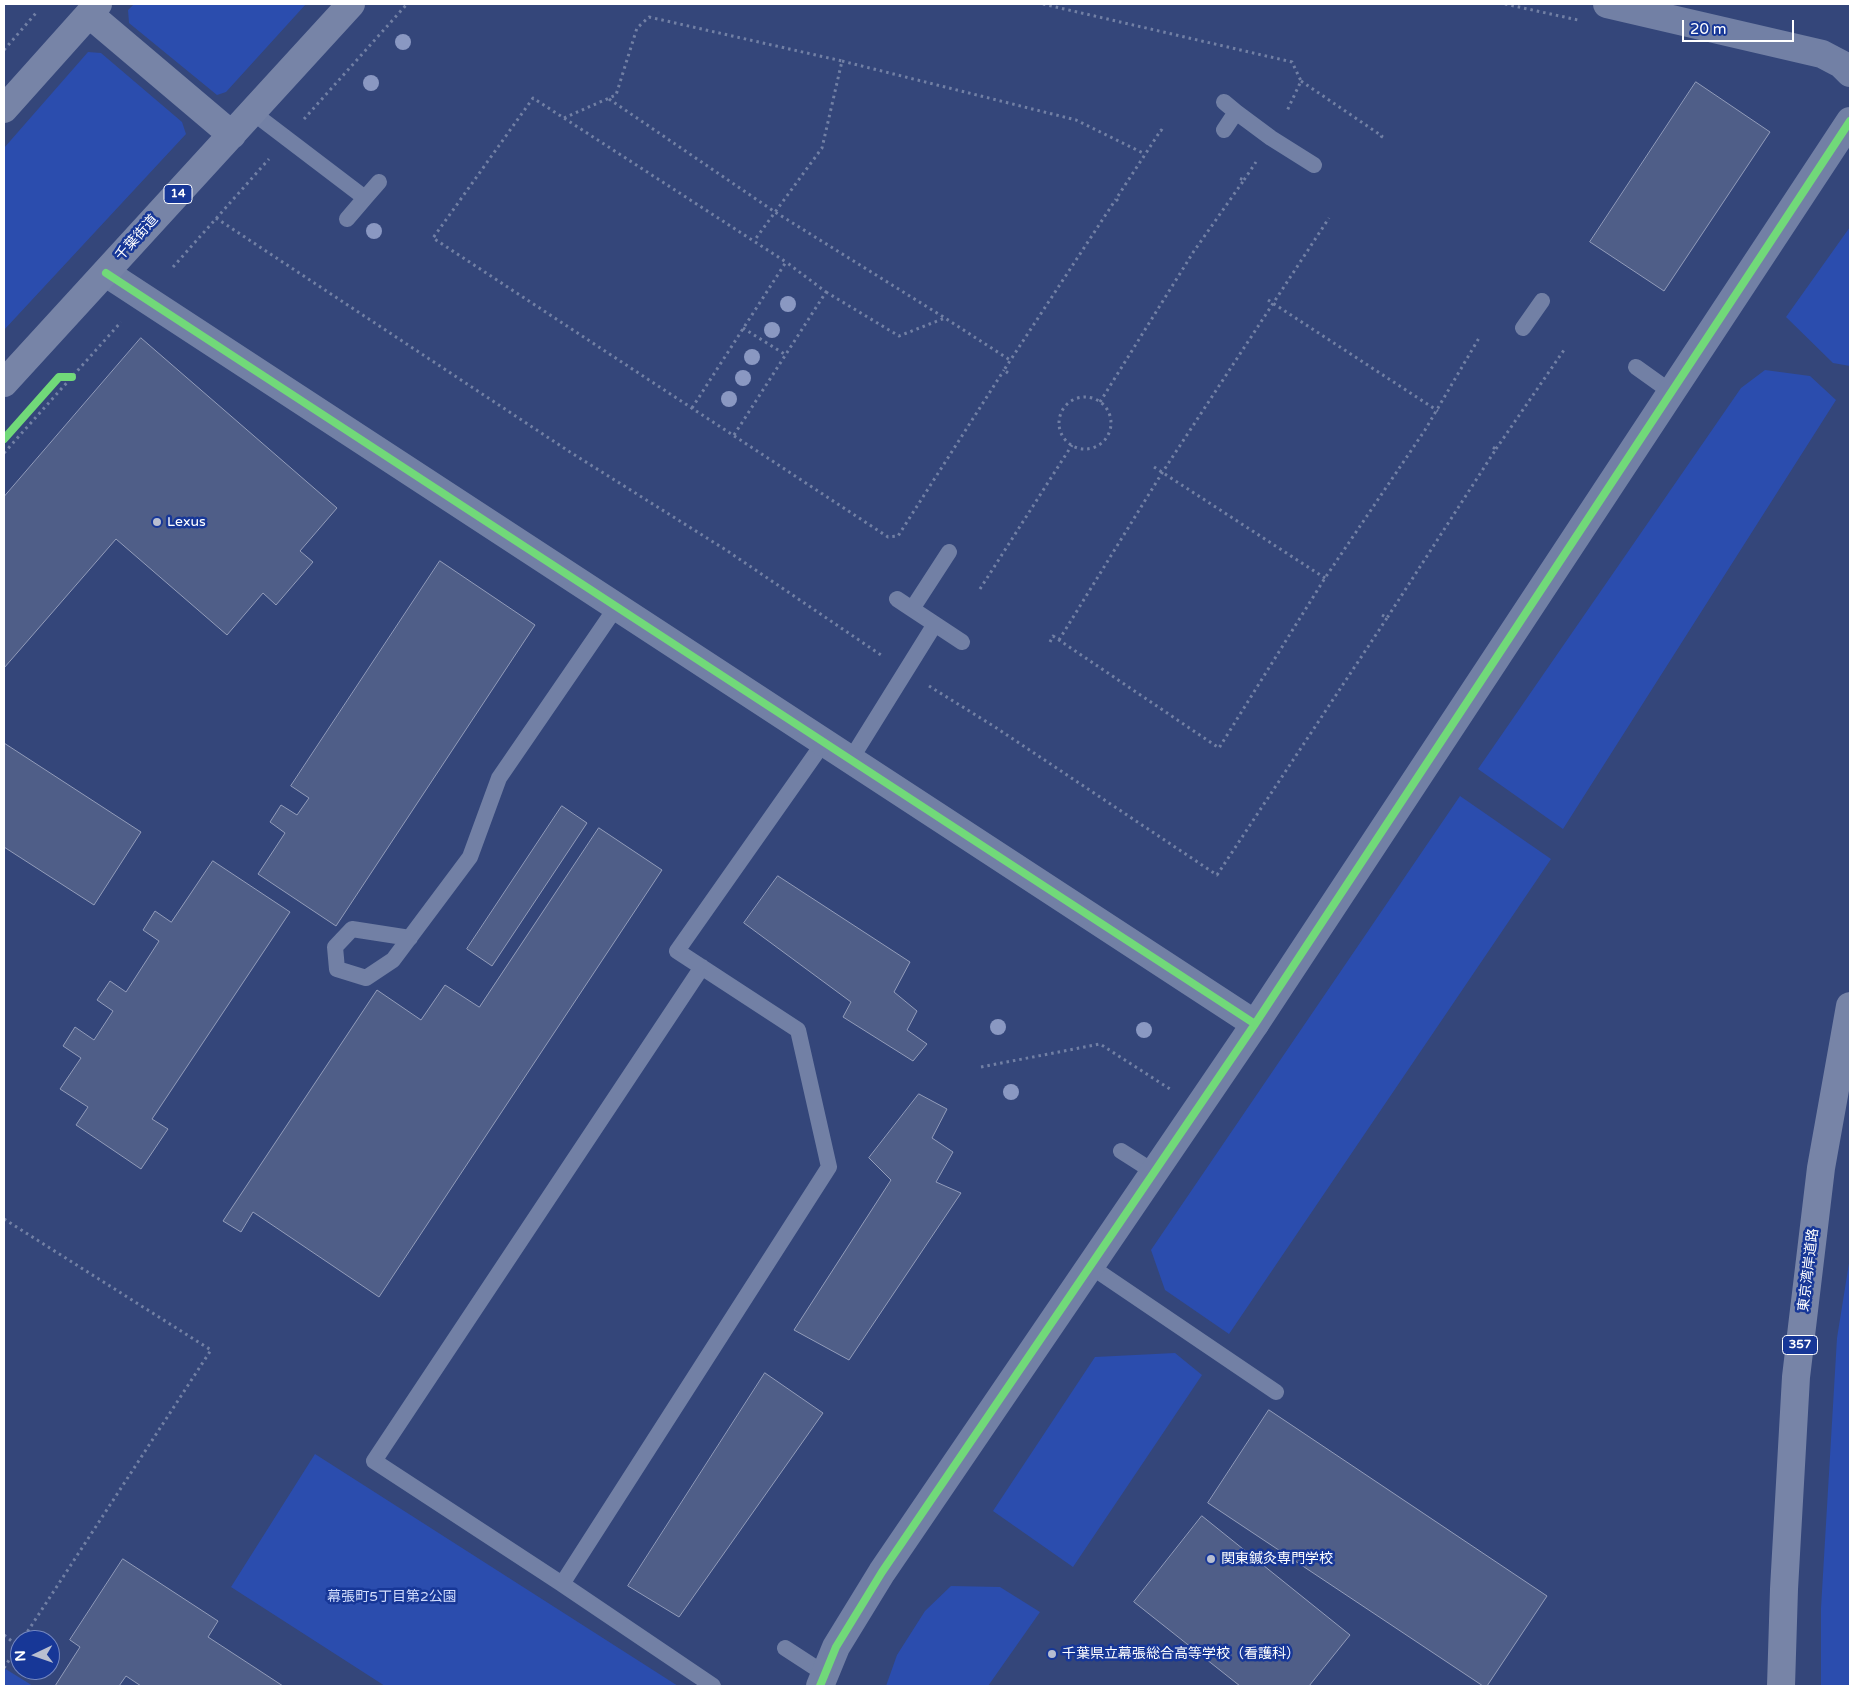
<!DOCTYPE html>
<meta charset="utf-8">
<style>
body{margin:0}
#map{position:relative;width:1854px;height:1690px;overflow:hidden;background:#34467a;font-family:"Varela Round",sans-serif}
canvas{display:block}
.frame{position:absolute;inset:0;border:5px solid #fff;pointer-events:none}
.north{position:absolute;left:10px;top:1630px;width:50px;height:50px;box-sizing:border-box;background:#173797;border:1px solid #7487c1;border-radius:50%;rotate:267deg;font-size:14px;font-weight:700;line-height:20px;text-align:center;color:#fff}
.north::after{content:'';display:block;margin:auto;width:18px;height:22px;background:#b8bed0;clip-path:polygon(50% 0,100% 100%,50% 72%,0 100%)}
.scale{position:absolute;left:1682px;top:20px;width:112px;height:22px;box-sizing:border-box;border:2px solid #fff;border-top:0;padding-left:6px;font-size:15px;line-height:18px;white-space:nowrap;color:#fff;-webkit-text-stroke:4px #173797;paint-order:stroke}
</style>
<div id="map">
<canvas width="1854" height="1690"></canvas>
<div class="frame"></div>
<div class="north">N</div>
<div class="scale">20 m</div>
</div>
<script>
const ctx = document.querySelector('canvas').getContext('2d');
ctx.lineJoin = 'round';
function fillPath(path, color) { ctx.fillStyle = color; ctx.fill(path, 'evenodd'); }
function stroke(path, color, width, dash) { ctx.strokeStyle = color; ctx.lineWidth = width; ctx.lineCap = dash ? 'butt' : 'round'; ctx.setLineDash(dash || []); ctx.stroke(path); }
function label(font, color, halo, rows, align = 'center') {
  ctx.font = font + ' "Varela Round","Noto Sans JP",sans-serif'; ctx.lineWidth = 5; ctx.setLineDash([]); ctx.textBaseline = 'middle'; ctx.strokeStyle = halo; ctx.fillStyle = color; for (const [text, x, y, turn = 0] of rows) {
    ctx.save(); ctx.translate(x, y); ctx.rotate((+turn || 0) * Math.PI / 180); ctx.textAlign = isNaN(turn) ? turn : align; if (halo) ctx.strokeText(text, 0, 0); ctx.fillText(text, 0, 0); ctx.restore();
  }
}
fillPath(new Path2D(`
 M 134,4 L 306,4 L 226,92 L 217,95 L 129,23 L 128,10 Z
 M 88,52 L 101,53 L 182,122 L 186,134 L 4,330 L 4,148 Z
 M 1850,227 L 1850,366 L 1833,363 L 1786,317 Z
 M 1765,370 L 1810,376 L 1836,400 L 1563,829 L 1478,769 L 1741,388 Z
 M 1460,796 L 1551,859 L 1229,1334 L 1165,1290 L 1151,1250 Z
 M 1850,1257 L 1850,1686 L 1821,1686 L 1821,1608 L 1837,1338 Z
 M 1175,1353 L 1202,1375 L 1073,1567 L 993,1511 L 1095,1357 Z
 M 315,1454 L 678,1686 L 385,1686 L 231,1587 Z
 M 951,1586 L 1000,1587 L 1040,1612 L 988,1686 L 886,1686 L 897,1655 L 925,1611 Z
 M 4,1668 L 33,1686 L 4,1686 Z`), '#2b4dae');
const building = new Path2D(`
 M 1696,82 L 1770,132 L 1664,291 L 1590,242 Z
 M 141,338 L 337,508 L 300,551 L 313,562 L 276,605 L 263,593 L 227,635 L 116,539 L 4,668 L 4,497 Z
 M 440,561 L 535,625 L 336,926 L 258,874 L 285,833 L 270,822 L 281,805 L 297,815 L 309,798 L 291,786 Z
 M 4,743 L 141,832 L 94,905 L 4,847 Z
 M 562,806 L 587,823 L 492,966 L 467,949 Z
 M 599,828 L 662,870 L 379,1297 L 253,1212 L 241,1232 L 223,1221 L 377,990 L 421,1020 L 445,985 L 479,1007 Z
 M 213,861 L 290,912 L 152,1119 L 168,1129 L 141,1169 L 76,1125 L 88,1107 L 60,1089 L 81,1058 L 63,1046 L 75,1027 L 94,1040 L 113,1011 L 97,1000 L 110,981 L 126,992 L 159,941 L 143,930 L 155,911 L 171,922 Z
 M 778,876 L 910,962 L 894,992 L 917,1011 L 907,1030 L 927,1044 L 913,1061 L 843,1017 L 851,1002 L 744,923 Z
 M 919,1094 L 947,1109 L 932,1138 L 953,1152 L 936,1182 L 961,1193 L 849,1360 L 794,1330 L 891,1180 L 869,1158 Z
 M 765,1373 L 823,1413 L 679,1617 L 628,1586 Z
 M 1269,1410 L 1547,1596 L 1487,1686 L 1483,1686 L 1208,1503 Z
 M 1202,1516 L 1350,1635 L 1309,1686 L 1240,1686 L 1134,1602 Z
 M 123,1559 L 218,1621 L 208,1637 L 283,1686 L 141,1686 L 126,1676 L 119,1686 L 55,1686 L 80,1647 L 70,1640 Z`);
fillPath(building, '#4f5e88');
stroke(building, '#929cba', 1);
stroke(new Path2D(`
 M 1043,4 L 1292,62 L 1301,81 L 1287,111
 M 1505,4 L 1578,20
 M 4,50 L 36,13
 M 842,61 L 1076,120 L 1145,154
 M 1301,81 L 1382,136 L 1380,139
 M 609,99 L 775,212 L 945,318
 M 564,118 L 616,95 L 637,28 L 649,17 L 842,61 L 822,148 L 754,241
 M 304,119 L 407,4
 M 1244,180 L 1256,162
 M 1118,201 L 1116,199 L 1161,130 L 1164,132
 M 216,218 L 570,452 L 726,550 L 881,655
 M 173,267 L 269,159
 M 826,292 L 899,336 L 945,318 L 1010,360
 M 1268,300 L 1438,411
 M 743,328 L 786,355
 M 1008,373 L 1004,370 L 1116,199
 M1059 423a26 26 0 1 1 52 0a26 26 0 1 1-52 0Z
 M 1100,402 L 1194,251 L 1244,180 L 1239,178
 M 692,408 L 786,262 L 533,98 L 433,238 L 888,537 L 898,536 L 1004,370
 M 734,435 L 826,292 L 786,262
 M 1496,449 L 1564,350
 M 4,453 L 121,322
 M 1154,467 L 1328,580
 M 980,589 L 1072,445
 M 1382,615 L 1387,618 L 1496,449 L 1491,446
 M 1059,640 L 1162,473 L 1329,218
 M 1050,642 L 1053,636 L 1059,640 L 1219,748 L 1325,578 L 1425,430 L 1479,338
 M 929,686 L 995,727 L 1217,875 L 1387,618
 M 981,1067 L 1100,1044 L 1170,1089
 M 4,1219 L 211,1350 L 22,1640
 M 4,1635 L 18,1646
 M 4,1668 L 20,1643`), '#7280a5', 3, [2.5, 4]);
stroke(new Path2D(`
 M 1224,102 L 1236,112 L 1224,130
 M 252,112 L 365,198 L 379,182
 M 1236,112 L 1271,138 L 1314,165
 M 347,219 L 365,198
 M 1523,328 L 1542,301
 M 1636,367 L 1671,392
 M 897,599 L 912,609 L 949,552
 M 912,609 L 962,642
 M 851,759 L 935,624
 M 410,938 L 352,929 L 335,947 L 337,969 L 366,978 L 393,960 L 470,857 L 499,778 L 617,606
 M 1121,1151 L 1154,1172
 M 1090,1266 L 1276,1392
 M 562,1584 L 374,1461 L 702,967
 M 785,1648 L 825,1674
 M 713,1686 L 562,1584 L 829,1167 L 798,1030 L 677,951 L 824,742`), '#7280a5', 16);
stroke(new Path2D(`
 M 106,273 L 1255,1024`), '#7280a5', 28);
stroke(new Path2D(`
 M 1607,4 L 1822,54 L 1841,64 L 1850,73
 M 820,1686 L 836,1647 L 882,1572 L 1255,1024 L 1850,121`), '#7280a5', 28);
stroke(new Path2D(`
 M 89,14 L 232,135
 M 4,109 L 98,4
 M 4,383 L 351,4
 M 1781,1686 L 1784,1589 L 1796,1377 L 1821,1168 L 1850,1006`), '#7784a7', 28);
stroke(new Path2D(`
 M 106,273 L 1255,1024
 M 4,439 L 59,377 L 72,377
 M 820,1686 L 836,1647 L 882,1572 L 1255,1024 L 1850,121`), '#71d979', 8);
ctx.fillStyle = '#8a98c2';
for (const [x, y] of [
 [403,42],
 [371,83],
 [374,231],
 [788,304],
 [772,330],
 [752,357],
 [743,378],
 [729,399],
 [998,1027],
 [1144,1030],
 [1011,1092]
]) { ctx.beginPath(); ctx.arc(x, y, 8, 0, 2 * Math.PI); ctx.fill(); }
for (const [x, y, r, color] of [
 [157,522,5,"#b8bed0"],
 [1211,1559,5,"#b8bed0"],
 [1052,1654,5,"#b8bed0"]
]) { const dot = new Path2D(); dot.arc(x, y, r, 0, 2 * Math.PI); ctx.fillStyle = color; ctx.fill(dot); stroke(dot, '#173797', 2); }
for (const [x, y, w] of [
 [178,194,28],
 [1800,1345,35]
]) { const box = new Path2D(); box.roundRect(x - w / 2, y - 9.5, w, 19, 4); ctx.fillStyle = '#173797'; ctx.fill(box); stroke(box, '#fff', 1); }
label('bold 12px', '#fff', null, [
 ["14",178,194],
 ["357",1800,1345]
]);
label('14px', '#fff', '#173797', [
 ["千葉街道",137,238,-48],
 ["東京湾岸道路",1809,1270,-83]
]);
label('14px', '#fff', '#173797', [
 ["Lexus",167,522],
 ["関東鍼灸専門学校",1221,1559],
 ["千葉県立幕張総合高等学校（看護科）",1062,1654]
], 'left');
label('14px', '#d1dcfc', '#173797', [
 ["幕張町5丁目第2公園",392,1597]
]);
</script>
